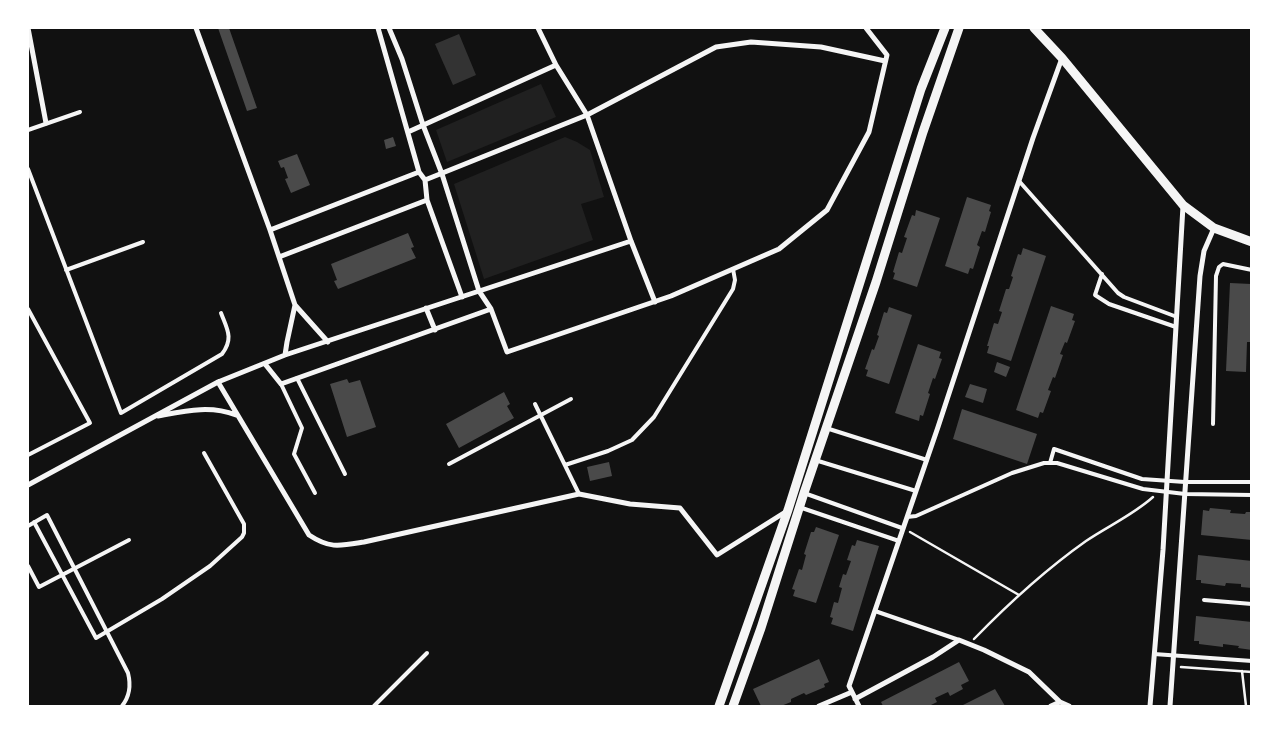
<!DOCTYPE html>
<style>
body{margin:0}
#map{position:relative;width:1279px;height:734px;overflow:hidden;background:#111;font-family:"Golos Text",sans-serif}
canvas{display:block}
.frame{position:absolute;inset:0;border:29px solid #fff;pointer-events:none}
</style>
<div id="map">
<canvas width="1279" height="734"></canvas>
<div class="frame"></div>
</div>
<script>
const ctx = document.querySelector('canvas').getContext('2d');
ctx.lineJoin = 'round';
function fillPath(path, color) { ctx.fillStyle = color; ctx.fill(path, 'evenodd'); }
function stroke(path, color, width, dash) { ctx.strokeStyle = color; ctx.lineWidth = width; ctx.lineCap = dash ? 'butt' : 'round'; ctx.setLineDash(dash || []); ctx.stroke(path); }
fillPath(new Path2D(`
 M 541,84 L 556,117 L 447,162 L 436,130 Z
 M 565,137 L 577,142 L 590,150 L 604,197 L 581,204 L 593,240 L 484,279 L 454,184 Z`), '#202020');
fillPath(new Path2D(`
 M 459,34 L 476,75 L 453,85 L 435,44 Z`), '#333');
fillPath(new Path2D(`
 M 218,28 L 229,28 L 257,108 L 247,111 Z
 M 393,137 L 396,146 L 386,149 L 384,140 Z
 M 297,154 L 310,185 L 291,193 L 285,179 L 288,178 L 284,167 L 281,168 L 278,161 Z
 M 967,197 L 991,205 L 989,211 L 991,212 L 985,232 L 982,231 L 977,245 L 980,247 L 973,269 L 970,268 L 968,274 L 945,266 Z
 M 916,210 L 940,218 L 917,287 L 893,279 L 895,273 L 893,272 L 899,252 L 902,253 L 907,238 L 904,237 L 912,215 L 915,216 Z
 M 408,233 L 414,247 L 411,248 L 416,258 L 338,289 L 334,281 L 337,280 L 331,264 Z
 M 1023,248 L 1046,256 L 1011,361 L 987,353 L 989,346 L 987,346 L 994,323 L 998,324 L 1002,312 L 999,311 L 1006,289 L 1009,289 L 1013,277 L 1011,276 L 1018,254 L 1021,255 Z
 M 1230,283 L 1251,284 L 1252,342 L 1247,342 L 1246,372 L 1226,371 Z
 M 1051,306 L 1074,314 L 1072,320 L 1075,321 L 1067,343 L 1065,342 L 1060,354 L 1063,355 L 1055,378 L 1053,377 L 1048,390 L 1051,391 L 1043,413 L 1040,412 L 1038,418 L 1016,410 Z
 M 889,307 L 912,315 L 889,384 L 866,376 L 868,370 L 865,369 L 872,349 L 874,350 L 879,336 L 877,335 L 884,312 L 887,313 Z
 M 918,344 L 941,352 L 939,358 L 942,359 L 935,379 L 933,378 L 928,393 L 930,394 L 923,416 L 920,415 L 919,421 L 895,413 Z
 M 997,362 L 1010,367 L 1006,377 L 994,372 Z
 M 347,379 L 349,383 L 360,380 L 376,427 L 347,437 L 330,384 Z
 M 970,384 L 987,389 L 983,403 L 965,397 Z
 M 504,392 L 510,404 L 507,406 L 514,418 L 459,448 L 446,424 Z
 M 962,409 L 1037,434 L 1027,464 L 953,439 Z
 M 609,462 L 612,476 L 590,481 L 587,467 Z
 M 1210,508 L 1231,510 L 1230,513 L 1245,514 L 1246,512 L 1252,512 L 1252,540 L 1201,535 L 1203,510 L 1209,511 Z
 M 816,527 L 839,535 L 816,603 L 793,596 L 795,590 L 792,589 L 799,569 L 802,570 L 806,555 L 804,554 L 811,532 L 814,532 Z
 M 857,540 L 879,546 L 853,631 L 831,624 L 833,618 L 830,617 L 834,602 L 838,603 L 842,588 L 839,587 L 843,574 L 846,575 L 851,561 L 847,560 L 852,545 L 855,546 Z
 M 1198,555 L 1252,561 L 1252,588 L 1241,587 L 1241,584 L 1226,583 L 1225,586 L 1201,583 L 1201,580 L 1196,580 Z
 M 1196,616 L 1252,622 L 1252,650 L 1238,648 L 1239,646 L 1223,644 L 1223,647 L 1199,644 L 1199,641 L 1194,641 Z
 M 819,659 L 829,682 L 824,684 L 825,687 L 806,695 L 804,693 L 791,699 L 791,702 L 781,706 L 761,706 L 753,689 Z
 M 959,662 L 969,681 L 961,685 L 963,689 L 950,696 L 948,692 L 935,698 L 937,702 L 929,706 L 883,706 L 881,702 Z
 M 995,689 L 1005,706 L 961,706 Z`), '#4a4a4a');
stroke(new Path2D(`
 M 910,532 L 1019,595
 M 974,639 C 1009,603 1045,570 1086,541 C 1108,526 1133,515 1153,497
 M 1181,667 L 1252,672
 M 1242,671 L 1246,706`), '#f5f5f5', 2.5);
stroke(new Path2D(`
 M 28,130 L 80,112
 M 28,169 L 121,413 L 222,354 C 234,338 227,329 221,313
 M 1019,181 L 1118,293 L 1124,297 L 1177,317
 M 66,270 L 143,242
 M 1102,274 L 1095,295 L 1109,304 L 1176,327
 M 28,309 L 90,423 L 28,455
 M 297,378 L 345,474
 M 281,384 L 302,428 L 294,454 L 315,493
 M 535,404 L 579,494
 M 1213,424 L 1216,276 L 1219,267 L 1223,264 L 1252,270
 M 826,428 L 927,460
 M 815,460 L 916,491
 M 1050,463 L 1054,449 L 1142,479 L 1185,482 L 1252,482
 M 449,464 L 571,399
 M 565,465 L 608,451 L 632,440 L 654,417 L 733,289 L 735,280 L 733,269
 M 804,493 L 902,528
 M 799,507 L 899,541
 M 907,517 L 916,516 L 1012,473 L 1044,463 L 1057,463 L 1143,489 L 1185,494 L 1252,495
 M 34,522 L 96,638 L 162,599 L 210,566 L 242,537 L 244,533 L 244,524 L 204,453
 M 28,526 L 47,515 L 128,673 C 131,685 130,696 122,706
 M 28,566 L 39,587 L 129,540
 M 1204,600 L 1252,604
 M 875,611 L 959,640
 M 1154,654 L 1252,661
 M 374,706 L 427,653`), '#f5f5f5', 4);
stroke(new Path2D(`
 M 28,28 L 46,123
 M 378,28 L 419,172 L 425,180 L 427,200 L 462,297
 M 389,28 L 402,59 L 423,125 L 442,174 L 479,291 L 491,309 L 507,352 L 671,296 L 779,249 L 827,210 L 869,132 L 887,55 L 866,28
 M 538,28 L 556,65 L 587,115 L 631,241 L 655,302
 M 408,132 L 556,65
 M 425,180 L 587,115 L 716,47 L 751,42 L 821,47 L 885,61
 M 270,230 L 419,172
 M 279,257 L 427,200
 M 295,305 L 328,342
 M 426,308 L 435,330
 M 285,355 L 631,241
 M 265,364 L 281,384 L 491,309
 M 218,382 L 309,535 C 330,549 340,546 364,542 L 579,494 L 630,504 L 680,508 L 717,555 L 787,511
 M 158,416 C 185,411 210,405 236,415
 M 28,485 L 218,382 L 285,355 L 287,342 L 295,305 L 270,230 L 196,28
 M 855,699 L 933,657 L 959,640 L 984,650 L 1029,672 L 1060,702 L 1069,706
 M 819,706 L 852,692
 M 859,706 L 849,686 L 938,427 L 1033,138 L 1062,58
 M 1051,706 L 1060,702
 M 1150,706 L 1163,550 L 1183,206
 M 1170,706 L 1200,276 L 1204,251 L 1214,228`), '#f5f5f5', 5);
stroke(new Path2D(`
 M 1034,28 L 1062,58 L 1183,205 L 1214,228 L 1252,242
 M 719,706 L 788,510 L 921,89 L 945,28
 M 733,706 L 761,628 L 804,493 L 876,282 L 923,132 L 959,28`), '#f5f5f5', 9);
</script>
